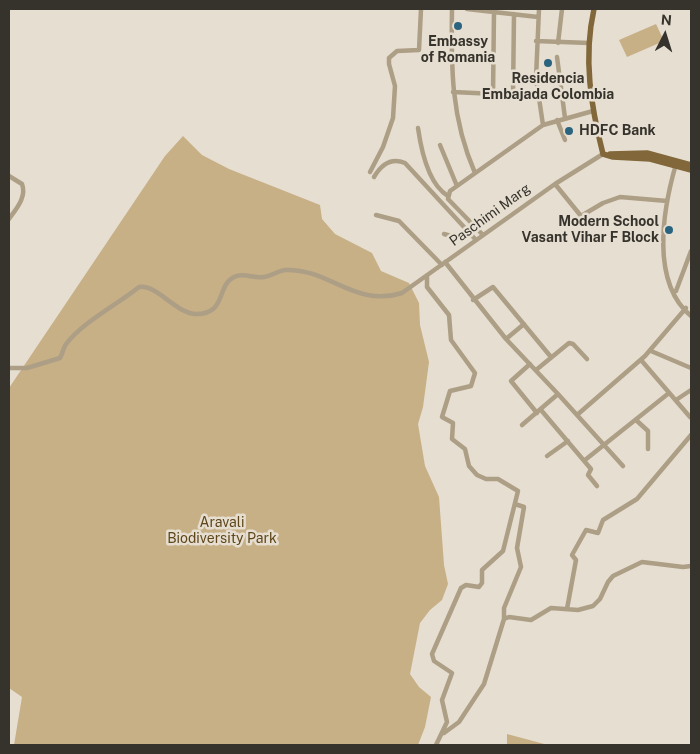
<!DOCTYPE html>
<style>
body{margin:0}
#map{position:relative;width:700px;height:754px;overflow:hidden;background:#e6ded0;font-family:"Public Sans",sans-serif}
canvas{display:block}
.frame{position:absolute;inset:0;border:10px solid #36332d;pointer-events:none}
.north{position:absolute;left:640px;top:10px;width:50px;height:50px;-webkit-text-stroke:4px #e6ded0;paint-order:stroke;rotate:5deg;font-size:14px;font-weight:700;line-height:20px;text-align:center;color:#36332d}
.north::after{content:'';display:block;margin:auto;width:18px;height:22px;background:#36332d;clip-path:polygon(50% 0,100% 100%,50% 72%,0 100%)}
</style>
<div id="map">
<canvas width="700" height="754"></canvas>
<div class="frame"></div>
<div class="north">N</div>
</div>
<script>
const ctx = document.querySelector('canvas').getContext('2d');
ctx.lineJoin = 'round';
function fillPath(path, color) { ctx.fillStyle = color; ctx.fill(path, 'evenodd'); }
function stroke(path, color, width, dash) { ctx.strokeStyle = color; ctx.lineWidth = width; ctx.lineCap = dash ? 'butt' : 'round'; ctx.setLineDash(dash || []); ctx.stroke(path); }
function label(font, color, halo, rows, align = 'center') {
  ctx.font = font + ' "Public Sans",sans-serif'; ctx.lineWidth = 5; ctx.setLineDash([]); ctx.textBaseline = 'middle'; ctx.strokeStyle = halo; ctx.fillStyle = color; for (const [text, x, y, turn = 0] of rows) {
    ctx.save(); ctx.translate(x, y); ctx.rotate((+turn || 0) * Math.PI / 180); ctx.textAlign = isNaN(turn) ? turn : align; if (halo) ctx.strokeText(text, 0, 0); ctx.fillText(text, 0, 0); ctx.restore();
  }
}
fillPath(new Path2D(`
 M 656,24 L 664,41 L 627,57 L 619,40 Z
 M 183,136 L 202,155 L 229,169 L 320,205 L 322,219 L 335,234 L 372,253 L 381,271 L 409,283 L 419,303 L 420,325 L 429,362 L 423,407 L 418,424 L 425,466 L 439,497 L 444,565 L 448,584 L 442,600 L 430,610 L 420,623 L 410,674 L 419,687 L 431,697 L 425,727 L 418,745 L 14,745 L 22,697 L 9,688 L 9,388 L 165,156 Z
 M 507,734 L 548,745 L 507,745 Z`), '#c7af86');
stroke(new Path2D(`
 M 452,9 C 451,68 451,118 475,173
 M 467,9 L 538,17
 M 539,9 L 536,78 L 543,125
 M 536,41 L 589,43
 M 558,43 L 562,9
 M 557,57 L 565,118
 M 453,92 L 538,96
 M 493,95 L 494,12
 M 513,95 L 514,14
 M 557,120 L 565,140
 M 418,128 C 421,149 428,184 448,196
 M 440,145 L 457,186
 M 676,164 C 663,209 650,282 691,316
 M 370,172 L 383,147 L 393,118 L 395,86 L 389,64 L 389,58 L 397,51 L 419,50 L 421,9
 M 9,176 L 22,184 C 27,197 16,209 9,219
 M 374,177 C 381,165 391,157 405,163 L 476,240
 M 555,184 L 581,216 L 603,203 L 620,197 L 667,201
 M 376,215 L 399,221 L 442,265
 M 444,234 L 461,239 L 466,230
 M 483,235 L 448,199 L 450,191 L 543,125 L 593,111
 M 445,262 L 506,339 L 558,394 L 623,466
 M 427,276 L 427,287 L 449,315 L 451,340 L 475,373 L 471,386 L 450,391 L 442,417 L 453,423 L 452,439 L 465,449 L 469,466 L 477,475 L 486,479 L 498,479 L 518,491 L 503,551 L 482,570 L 482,583 L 479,587 L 466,585 L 461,588 L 432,654 L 434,661 L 452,673 L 442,700 L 447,722 L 436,745
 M 676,291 L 691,251
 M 473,300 L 493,287 L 551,357
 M 506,339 L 524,324
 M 651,351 L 691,368
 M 641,360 L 690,417
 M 530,364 L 511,381 L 537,413
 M 9,368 L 27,368 L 60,358 C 63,353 63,347 67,343 C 82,323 118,304 139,287 C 157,284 175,313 196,314 C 227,314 216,286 234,277 C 243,272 254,279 264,277 C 271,276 278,271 285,270 C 329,268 355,308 402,293 L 555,184 L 603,154
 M 536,370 L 569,343 L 573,344 L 587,359
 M 676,400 L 691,390
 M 541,410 L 591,469 L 588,475 L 597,486
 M 577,415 L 645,356 L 686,308
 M 636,420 L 648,431 L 648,449
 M 522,425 L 558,394
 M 547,456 L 568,441
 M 585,460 L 669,393
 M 567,609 L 576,560 L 572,555 L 586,530 L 598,533 L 603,520 L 637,499 L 691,435
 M 504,619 L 504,608 L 521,567 L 517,548 L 524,507 L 515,504
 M 444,733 L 459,722 L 484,684 L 504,619 L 509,617 L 531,620 L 551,608 L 578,610 L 593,606 L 600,599 L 608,582 L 613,576 L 642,562 L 683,567 L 691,566`), '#ad9e86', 4.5);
stroke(new Path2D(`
 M 594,9 C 583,58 591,107 603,154
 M 603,154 L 613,157 L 650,159 L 691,170
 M 610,154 L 647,153 L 691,165`), '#81673a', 5.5);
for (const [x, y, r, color] of [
 [458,26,5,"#2b647e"],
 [548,63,5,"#2b647e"],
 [569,131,5,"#2b647e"],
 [669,230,5,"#2b647e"]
]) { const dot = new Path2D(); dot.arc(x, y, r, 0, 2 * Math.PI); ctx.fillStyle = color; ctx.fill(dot); stroke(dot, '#e6ded0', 2); }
label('bold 14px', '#36332d', '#e6ded0', [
 ["Embassy",458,42],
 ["of Romania",458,58],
 ["Residencia",548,79],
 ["Embajada Colombia",548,95],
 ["HDFC Bank",579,131,"left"],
 ["Modern School",659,222,"right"],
 ["Vasant Vihar F Block",659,238,"right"]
]);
label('14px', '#36332d', '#e6ded0', [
 ["Paschimi Marg",490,215,-36]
]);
label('14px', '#5e461a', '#e6ded0', [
 ["Aravali",222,523],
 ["Biodiversity Park",222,539]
]);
</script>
